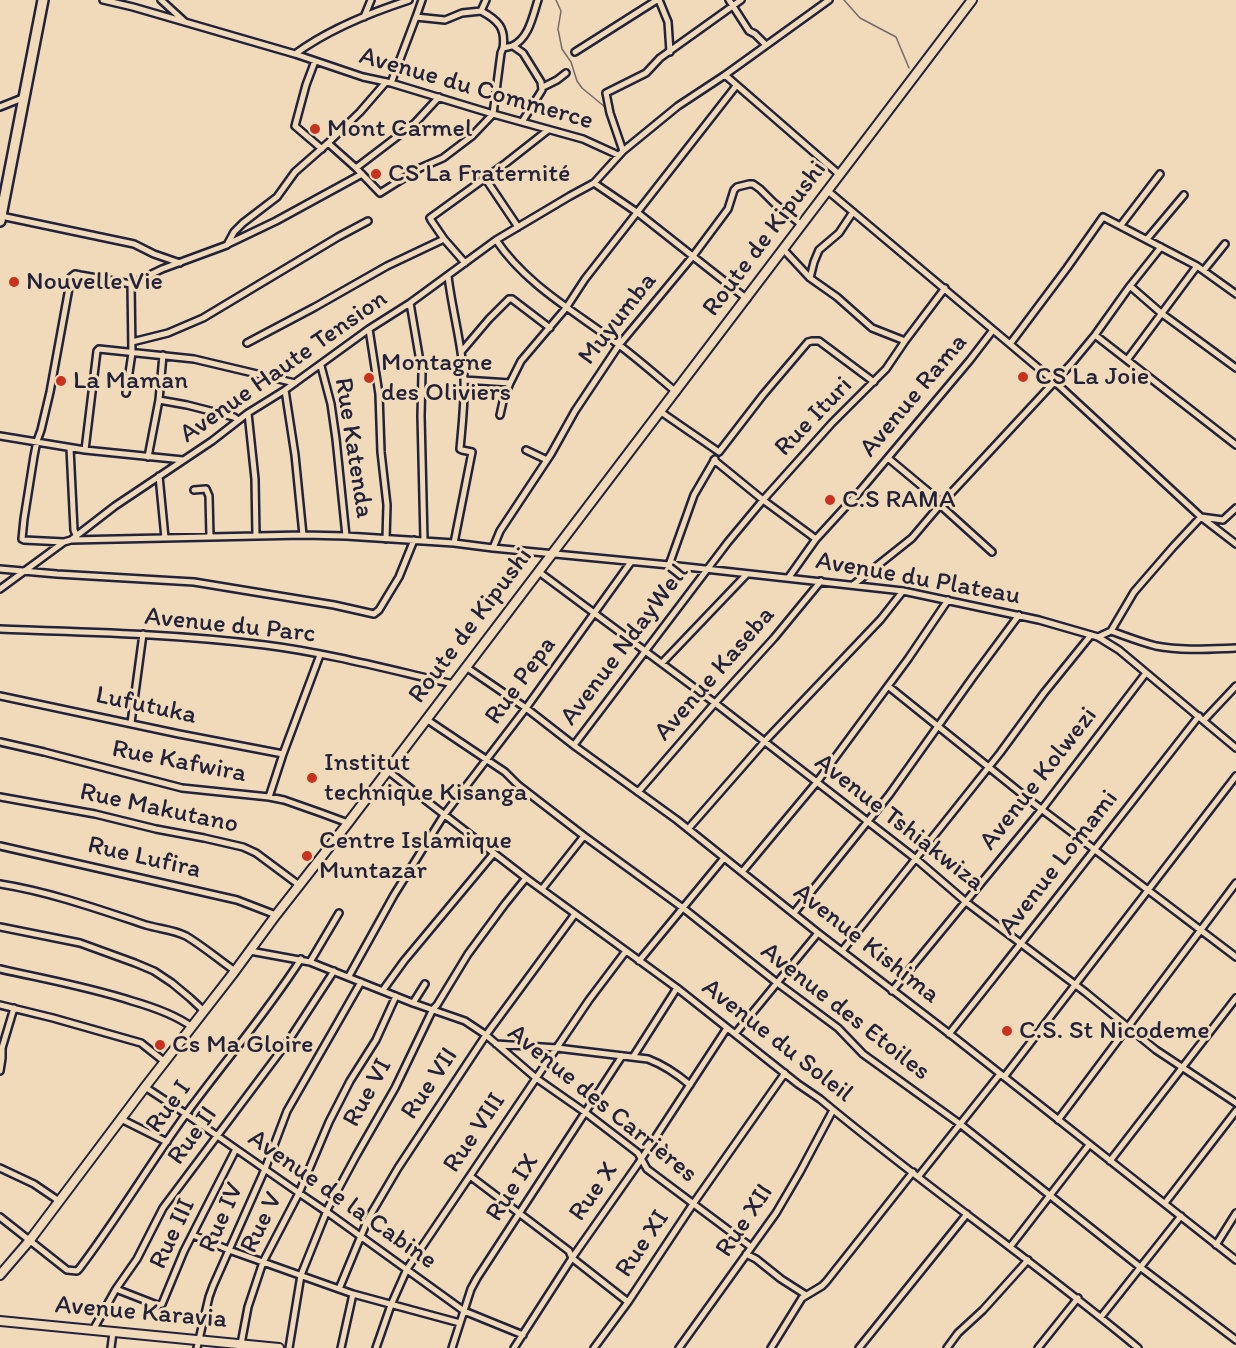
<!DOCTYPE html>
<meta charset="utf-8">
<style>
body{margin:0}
canvas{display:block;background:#f0dab9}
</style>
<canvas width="1236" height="1348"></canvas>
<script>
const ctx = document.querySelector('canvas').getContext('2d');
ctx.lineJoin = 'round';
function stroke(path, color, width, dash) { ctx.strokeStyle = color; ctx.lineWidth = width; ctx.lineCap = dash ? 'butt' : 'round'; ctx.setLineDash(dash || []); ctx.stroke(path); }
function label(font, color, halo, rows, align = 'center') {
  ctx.font = font + ' Itim,sans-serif'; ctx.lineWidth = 6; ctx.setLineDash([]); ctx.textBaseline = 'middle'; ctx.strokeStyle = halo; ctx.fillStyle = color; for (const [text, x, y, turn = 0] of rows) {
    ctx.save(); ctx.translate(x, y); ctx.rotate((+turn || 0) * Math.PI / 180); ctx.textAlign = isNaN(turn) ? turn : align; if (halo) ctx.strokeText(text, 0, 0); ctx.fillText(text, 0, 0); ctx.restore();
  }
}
stroke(new Path2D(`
 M 556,0 L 561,11 L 558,29 L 562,49 L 571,62 L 577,81 L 582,88 L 605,107
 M 844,0 L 860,18 L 896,37 L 909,68`), '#736b6d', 1.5);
const street = new Path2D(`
 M 103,0 L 133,7 L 295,54 L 363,77 L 391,83 L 493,114 L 583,139 L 618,155
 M 161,0 L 184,21
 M 659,0 L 668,22 L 670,52
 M 729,0 L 749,31 L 755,34 L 766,45
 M 481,11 C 498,20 506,28 503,48
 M 364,17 L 371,0
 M 416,17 L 422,0
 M 513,46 L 523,53 L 541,82 L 542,90 L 522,122
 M 575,52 L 657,0
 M 295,54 C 329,29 369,13 409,0
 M 315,61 L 306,85 L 295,126 L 322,149
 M 725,75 L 840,175
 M 391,83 L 416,17 L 445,20 L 462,13 L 481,11 L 486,0
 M 543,87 L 557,80 L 566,73
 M 0,107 L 25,97
 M 328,143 L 356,168 L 380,193 L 420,168 L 443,158 L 472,136 L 493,114 L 501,53 L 503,48 C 506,47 509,47 512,46 C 529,39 533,15 538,0
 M 623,151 L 610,113 L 606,93 L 646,73 L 660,58 L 741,0
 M 356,168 L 415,123 L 439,97
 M 485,178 L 518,227
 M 594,183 L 638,213 L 747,299
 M 828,191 L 1055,382 L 1201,517 L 1236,544
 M 1,216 L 134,244 L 154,254 L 180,263
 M 1121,225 L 1160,174
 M 1147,239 L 1184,195
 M 496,240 C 527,286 576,312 619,345 C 639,360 657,376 676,392
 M 228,244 L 276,221 L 362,174
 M 784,250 L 810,278 L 837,297 L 872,328 L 905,341
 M 465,263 L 444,239 L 431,220 L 430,218 L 506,163 L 548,130
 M 1204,270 L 1225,244
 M 448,276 C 452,310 462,344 464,378 C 465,402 462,426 460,449 L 462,450 L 472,452 L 454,543
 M 810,278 L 814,262 L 819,250 L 839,233 L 853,212
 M 1130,286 L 1161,313 L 1236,368
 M 410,303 L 422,373 L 421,416 L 424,540
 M 369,329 L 379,394 L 381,452 L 387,505 L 386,539
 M 1095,335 L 1236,445
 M 132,342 L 168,333 L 203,318 L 338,237 L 368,221
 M 247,343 L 315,307 L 387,266 L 444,239
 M 1010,344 L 1067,268 L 1103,217 L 1197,266 L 1236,294
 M 461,352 L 489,319 L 509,299 L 512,299 L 550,328
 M 1127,360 L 1197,266
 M 321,366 L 331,404 L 336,439 L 346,536
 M 464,380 L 510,383
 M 285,390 L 295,455 L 303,535
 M 126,393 L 132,353 L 131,284
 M 159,400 L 187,405 L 234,417 L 238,420
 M 661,412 L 719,452 L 763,395 L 808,342 L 812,341 L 819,341 L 874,382
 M 248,413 L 255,479 L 256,536
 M 500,415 L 504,397 L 510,383 L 521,361 L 566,308 L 585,279 L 736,86
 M 0,436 L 85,450 L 183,460
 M 70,448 L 74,530 L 76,535
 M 85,450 L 97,351 L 99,349 L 194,359 L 295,383
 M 526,450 L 547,460
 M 148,457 L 159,400 L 163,355
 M 888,458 L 942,503
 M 714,460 L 763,500 L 816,539 L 789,577
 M 159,476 L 165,538
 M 194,490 L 206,489 L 209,496 L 210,537
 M 940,505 L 992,552
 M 816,539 L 860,491 L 970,360 L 993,330
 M 71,540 L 303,535 L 346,536 L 454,543 L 493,548 L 669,565 L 903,591 L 1039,620 L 1098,637 L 1119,650 L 1236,748
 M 64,542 L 24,540 L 22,539 L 24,519 L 34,456 L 37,441 L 41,430 L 50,392 L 71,277 L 75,274 L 80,275 L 131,284 L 162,269 L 227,245 L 234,232 L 243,223 L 277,197 L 295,172 L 328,143 L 360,112 L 386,82
 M 493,548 L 500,531 L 551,454 L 575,411 L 619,345 L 693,256 L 728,209 L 734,190 L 737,187 L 749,184 L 753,184 L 760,189 L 774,203 L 802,225
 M 669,565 L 694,495 L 715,459
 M 0,569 L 57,574 L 194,582 L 334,605 L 374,614 L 379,610 L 399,577 L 414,540
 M 539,572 L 715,703 L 916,859 L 966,902 L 1085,992 L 1156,1050 L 1236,1103
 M 853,585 L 912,538 L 940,505 L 1071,364 L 1095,335 L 1130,286 L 1161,247
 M 0,589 L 64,542 L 71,540 L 115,506 L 212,441 L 248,413 L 285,390 L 369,329 L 410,303 L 496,240 L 570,196 L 594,183 L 623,151 L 678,106 L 725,75 L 829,0
 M 0,629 C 88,632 177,634 265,645 C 328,653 391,670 453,684
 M 1111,631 C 1125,636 1140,642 1156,646 C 1182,651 1209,649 1236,648
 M 1098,637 L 1111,631 L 1134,592 L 1173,547 L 1201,517 L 1223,520 L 1236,508
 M 662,663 L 747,574
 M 466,667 L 526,708 L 576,747 L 677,820 L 818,933 L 955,1038 L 1236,1260
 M 888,686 L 1032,802 L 1236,957
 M 0,696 L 179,734 L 283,754
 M 426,719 L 505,772 L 518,785 L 584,836 L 683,908 L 776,982 L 838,1028 L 863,1054 L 960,1124 L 1140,1267 L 1236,1340
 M 1204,720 L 1236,686
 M 131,723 L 143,634
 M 0,742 L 44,752 L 182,788 L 269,797 L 284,800 L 321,813 L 348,823
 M 574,745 L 728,542 L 763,500 L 832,423 L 886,369 L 905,341 L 945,288
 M 388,771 L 526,878 L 677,988 L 798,1084 L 820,1099 C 924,1186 1035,1262 1138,1348
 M 638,792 L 715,703 L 774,638 L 821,581
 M 0,797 L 95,814 L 156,829 L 204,838 L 243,847 L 256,853 L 299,885
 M 269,797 L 283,754 L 320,655
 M 688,829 L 765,741 L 881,619 L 903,591
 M 0,846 L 237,900 L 276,915
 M 742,872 L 817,782 L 908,659 L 948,600
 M 0,884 C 50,892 98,909 146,925 C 160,929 174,930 186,936 C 203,946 219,960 235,971
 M 542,889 L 584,836
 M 794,913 L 889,795 L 973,677 L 1019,615
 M 0,927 L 80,943 L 135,963 L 154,971 L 172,983 L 190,998 L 204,1011
 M 250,951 L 310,962 L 413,1003 L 465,1021 L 486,1035 L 536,1078 L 586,1113 L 638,1153 L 647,1169 L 751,1247
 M 842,951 L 1000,753 L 1044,693 L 1091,635
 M 639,961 L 724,858
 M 310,962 L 339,913
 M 0,969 C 44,979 89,987 132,1001 C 153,1007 174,1014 192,1027
 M 349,976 L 394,895 L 444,815 L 526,708 L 631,562
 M 383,990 L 404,961 L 494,853
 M 892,991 L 1042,809 L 1146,673
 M 413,1003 L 425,984
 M 0,1005 L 53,1018 L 141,1043 L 165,1062
 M 735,1034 L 818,933
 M 949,1034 C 1033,929 1116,822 1199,716
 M 496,1044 L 557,1048 L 648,1059 C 664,1065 677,1074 690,1085
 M 633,1057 L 677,988
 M 0,1071 L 2,1058 L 2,1048 L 14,1008
 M 1004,1077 L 1236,776
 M 145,1087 L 186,1114 L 299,1193 L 327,1212 L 464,1311 L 523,1335
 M 121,1119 L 167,1142
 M 1058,1120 L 1236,883
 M 1110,1161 L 1236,998
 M 0,1168 L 34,1184 L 59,1201
 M 470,1176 L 569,1251 L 572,1258 L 628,1302
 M 918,1177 L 1000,1074
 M 1165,1203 L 1236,1111
 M 0,1217 L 67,1270 L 77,1271 L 79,1269 C 117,1219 149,1165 186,1114 C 224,1062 266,1014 301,959
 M 193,1235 L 229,1250 L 353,1294 L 460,1323
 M 1216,1245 L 1236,1213
 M 1010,1247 L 1089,1145
 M 746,1254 L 756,1259 L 781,1279 L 806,1295
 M 116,1289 L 157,1305 L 162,1304 L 184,1251 L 236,1149
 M 339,1289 L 368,1219 L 398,1168 L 486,1035 L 575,914
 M 1101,1317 L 1181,1216
 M 93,1330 L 116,1289 L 137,1259 L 163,1208 L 289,1040 L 334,971
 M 241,1344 L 248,1307 L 263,1262 L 299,1193 L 329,1122 L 350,1081 L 376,1040 L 396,996
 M 111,1348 L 113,1332
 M 197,1348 L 209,1297 L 213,1286 L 265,1169 L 287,1111 L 361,982
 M 289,1348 L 301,1275 L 328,1208 L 356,1156 L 395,1088 L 433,1009 L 437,1005 L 468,954 L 505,904 L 526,878
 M 341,1348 L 353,1294
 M 376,1348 L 391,1305 L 407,1269 L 589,1000 L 626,951
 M 452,1348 L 471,1289 L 477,1278 L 622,1056
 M 514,1348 L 572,1258 L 638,1164 L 727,1028
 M 594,1348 L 628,1302 L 693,1204 L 785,1073
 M 679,1348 L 776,1213 L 800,1172 L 833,1110
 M 771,1348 L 802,1298 L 822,1286 L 826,1282 L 913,1172
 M 859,1348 L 967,1214
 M 947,1348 L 958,1333 L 983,1310 L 1028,1260
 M 1038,1348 L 1078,1298`);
const secondary = new Path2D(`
 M 0,1275 L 30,1240 L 145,1087 L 235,971 L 276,915 L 348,823 L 972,0
 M 0,1321 L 279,1348`);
const highway = new Path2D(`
 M 0,221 L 43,0`);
stroke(street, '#22223b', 10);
stroke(secondary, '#22223b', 12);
stroke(highway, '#22223b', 14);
stroke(street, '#f0dab9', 5);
stroke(secondary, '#f0dab9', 8);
stroke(highway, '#f0dab9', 9);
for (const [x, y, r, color] of [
 [315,129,6,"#c8321e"],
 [376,174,6,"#c8321e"],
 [14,282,6,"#c8321e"],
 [1023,377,6,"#c8321e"],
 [369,378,6,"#c8321e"],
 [61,381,6,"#c8321e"],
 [830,500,6,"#c8321e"],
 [312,778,6,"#c8321e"],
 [307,856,6,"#c8321e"],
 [1007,1031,6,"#c8321e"],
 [160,1045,6,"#c8321e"]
]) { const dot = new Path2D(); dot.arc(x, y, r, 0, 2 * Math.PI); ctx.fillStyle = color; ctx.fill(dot); stroke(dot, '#f0dab9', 2); }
label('26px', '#22223b', '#f0dab9', [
 ["Avenue du Commerce",476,89,16],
 ["Route de Kipushi",765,239,-53],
 ["Muyumba",618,319,-52],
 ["Avenue Haute Tension",284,367,-35],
 ["Avenue Rama",914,396,-50],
 ["Rue Ituri",814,417,-46],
 ["Rue Katenda",353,448,81],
 ["Avenue du Plateau",918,579,10],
 ["Avenue du Parc",230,626,6],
 ["Route de Kipushi",471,626,-53],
 ["Avenue NdayWell",625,645,-53],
 ["Avenue Kaseba",715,674,-49],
 ["Rue Pepa",521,681,-54],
 ["Lufutuka",146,706,12],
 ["Rue Kafwira",179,762,11],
 ["Avenue Kolwezi",1039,779,-52],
 ["Rue Makutano",159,809,12],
 ["Avenue Tshiakwiza",899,823,38],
 ["Rue Lufira",144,858,13],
 ["Avenue Lomami",1059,863,-52],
 ["Avenue Kishima",866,944,38],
 ["Avenue des Etoiles",845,1012,38],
 ["Avenue du Soleil",777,1041,38],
 ["Rue VII",430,1084,-56],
 ["Rue VI",368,1093,-61],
 ["Avenue des Carrières",602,1104,39],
 ["Rue I",169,1107,-54],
 ["Rue VIII",475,1133,-56],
 ["Rue II",193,1136,-54],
 ["Rue IX",513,1188,-57],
 ["Rue X",594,1192,-55],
 ["Avenue de la Cabine",342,1200,35],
 ["Rue IV",222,1218,-66],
 ["Rue XII",745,1221,-56],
 ["Rue V",262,1223,-64],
 ["Rue III",173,1234,-65],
 ["Rue XI",643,1244,-56],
 ["Avenue Karavia",141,1313,5]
]);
label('26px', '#22223b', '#f0dab9', [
 ["Mont Carmel",327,129],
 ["CS La Fraternité",388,174],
 ["Nouvelle Vie",26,282],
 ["Montagne",381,363],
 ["des Oliviers",381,393],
 ["CS La Joie",1035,377],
 ["La Maman",73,381],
 ["C.S RAMA",842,500],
 ["Institut",324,763],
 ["technique Kisanga",324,793],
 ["Centre Islamique",319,841],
 ["Muntazar",319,871],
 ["C.S. St Nicodeme",1019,1031],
 ["Cs Ma Gloire",172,1045]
], 'left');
</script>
